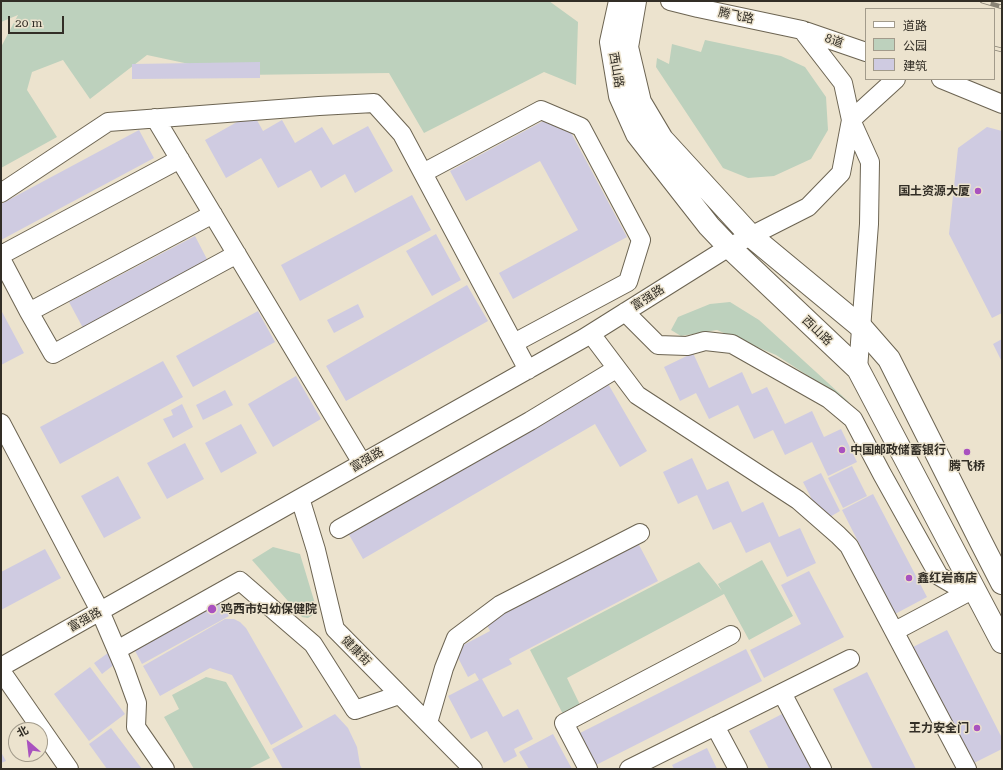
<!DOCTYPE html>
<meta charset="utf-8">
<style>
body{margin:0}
#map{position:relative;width:1003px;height:770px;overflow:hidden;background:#ece3ce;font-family:"Roboto Serif","Noto Sans SC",serif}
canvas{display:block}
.frame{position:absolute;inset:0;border:2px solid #322e26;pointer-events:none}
.legend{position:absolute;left:865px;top:8px;width:130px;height:72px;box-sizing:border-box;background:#ece3ce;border:1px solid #a29b8b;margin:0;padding:5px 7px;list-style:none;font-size:12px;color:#322e26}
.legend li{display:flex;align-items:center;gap:8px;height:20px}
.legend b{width:20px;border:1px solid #a29b8b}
.north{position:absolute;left:8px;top:722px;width:40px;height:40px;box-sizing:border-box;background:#ece3ce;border:1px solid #a29b8b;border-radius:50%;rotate:332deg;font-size:11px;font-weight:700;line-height:16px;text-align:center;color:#322e26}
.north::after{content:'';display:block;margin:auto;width:14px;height:18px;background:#a952bf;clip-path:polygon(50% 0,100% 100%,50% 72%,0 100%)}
.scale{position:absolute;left:8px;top:16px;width:56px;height:18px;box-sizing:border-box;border:2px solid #322e26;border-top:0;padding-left:5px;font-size:12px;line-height:14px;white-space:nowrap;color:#322e26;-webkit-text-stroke:3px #ece3ce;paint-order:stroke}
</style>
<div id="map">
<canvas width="1003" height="770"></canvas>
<div class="frame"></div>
<ul class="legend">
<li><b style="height:5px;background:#fff"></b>道路</li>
<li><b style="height:11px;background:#bdd1bd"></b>公园</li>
<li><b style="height:11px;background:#cfcbe1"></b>建筑</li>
</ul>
<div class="north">北</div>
<div class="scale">20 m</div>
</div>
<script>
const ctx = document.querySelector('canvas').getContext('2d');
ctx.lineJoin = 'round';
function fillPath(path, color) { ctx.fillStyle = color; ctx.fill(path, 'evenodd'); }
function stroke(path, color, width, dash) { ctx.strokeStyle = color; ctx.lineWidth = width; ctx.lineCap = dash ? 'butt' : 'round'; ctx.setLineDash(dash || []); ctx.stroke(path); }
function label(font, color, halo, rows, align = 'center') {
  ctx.font = font + ' "Roboto Serif","Noto Sans SC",serif'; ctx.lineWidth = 3; ctx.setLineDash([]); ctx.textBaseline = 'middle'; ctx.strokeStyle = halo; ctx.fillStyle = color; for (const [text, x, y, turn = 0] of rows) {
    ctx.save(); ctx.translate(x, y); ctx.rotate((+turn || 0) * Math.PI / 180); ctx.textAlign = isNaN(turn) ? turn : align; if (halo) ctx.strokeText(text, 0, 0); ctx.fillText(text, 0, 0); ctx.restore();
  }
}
fillPath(new Path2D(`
 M 1,1 L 549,1 L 578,22 L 576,85 L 544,72 L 424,133 L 389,73 L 241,75 L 147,55 L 90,99 L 63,60 L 32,72 L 27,90 L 57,137 L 1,168 L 1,47 L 18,15 L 1,22 Z
 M 705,40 L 781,56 L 805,67 L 826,97 L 828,130 L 811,159 L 774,176 L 748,178 L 723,168 L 656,67 L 657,58 L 669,64 L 672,44 L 701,52 Z
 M 730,302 L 759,320 L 850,403 L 776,355 L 717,330 L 681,336 L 671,330 L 678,317 L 710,304 Z
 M 273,547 L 300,554 L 316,607 L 314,614 L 308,618 L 302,617 L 252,560 Z
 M 762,560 L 793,616 L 749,640 L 724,594 L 567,678 L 582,709 L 565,718 L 530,650 L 699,562 L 722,591 L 718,584 Z
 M 206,677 L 226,682 L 270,758 L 248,769 L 194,769 L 164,717 L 179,709 L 172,695 Z`), '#bdd1bd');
fillPath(new Path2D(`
 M 260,62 L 260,78 L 132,79 L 132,64 Z
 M 560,112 L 627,237 L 513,299 L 499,273 L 578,230 L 540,161 L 466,201 L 450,171 Z
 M 253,113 L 263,131 L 282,120 L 295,143 L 322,127 L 333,145 L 368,126 L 393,171 L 355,193 L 345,174 L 321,188 L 311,170 L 278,188 L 261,158 L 226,178 L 205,140 Z
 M 987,127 L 1002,131 L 1002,313 L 992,318 L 949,234 L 958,148 Z
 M 139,130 L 154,158 L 1,240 L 1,204 Z
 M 412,195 L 431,230 L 300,301 L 281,265 Z
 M 436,234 L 461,280 L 432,296 L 406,251 Z
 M 195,236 L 209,263 L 83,328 L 69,302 Z
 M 467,285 L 488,321 L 346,401 L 326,366 Z
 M 358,304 L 364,317 L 334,333 L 327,320 Z
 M 1,310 L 24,353 L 1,365 Z
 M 258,311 L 275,342 L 193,387 L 176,356 Z
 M 1002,339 L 1002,362 L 993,344 Z
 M 693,353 L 709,388 L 742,372 L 752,394 L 767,387 L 785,424 L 812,411 L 824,437 L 841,429 L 857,462 L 828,476 L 812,442 L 785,455 L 773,430 L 754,439 L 738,405 L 709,419 L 696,393 L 680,401 L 664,367 Z
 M 163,361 L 183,397 L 60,464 L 40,427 Z
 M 296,376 L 321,419 L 273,447 L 248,404 Z
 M 607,382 L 647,451 L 620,467 L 595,424 L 363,559 L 348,533 Z
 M 225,390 L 233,405 L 203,420 L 196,405 Z
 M 182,404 L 193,427 L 173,438 L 163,419 L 173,415 L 171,410 Z
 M 241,424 L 257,453 L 221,473 L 205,443 Z
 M 185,443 L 204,479 L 167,499 L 147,463 Z
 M 692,458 L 707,490 L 728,481 L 742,512 L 763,502 L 779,537 L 800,528 L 816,563 L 787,577 L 770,542 L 746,553 L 731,522 L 713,530 L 697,495 L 678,504 L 663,472 Z
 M 852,466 L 867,496 L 843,508 L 828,478 Z
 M 821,473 L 840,511 L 823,521 L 803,482 Z
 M 118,476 L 141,518 L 104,538 L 81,496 Z
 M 873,494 L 927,597 L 895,614 L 842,510 Z
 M 638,543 L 658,581 L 509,659 L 512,664 L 482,679 L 503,717 L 518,709 L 533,739 L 514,749 L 517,756 L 504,763 L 487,731 L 471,739 L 448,696 L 479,680 L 475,673 L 468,677 L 454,650 L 490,631 L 486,623 Z
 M 45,549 L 61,578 L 1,610 L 1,572 Z
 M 809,571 L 844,637 L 764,678 L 750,650 L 801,624 L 781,585 Z
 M 221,600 L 229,616 L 142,664 L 133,647 Z
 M 225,619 L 234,619 L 240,622 L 246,628 L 303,727 L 271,745 L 232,675 L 210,668 L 160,696 L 143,666 Z
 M 947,630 L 1002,738 L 1002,749 L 972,764 L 913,647 Z
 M 746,649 L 762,681 L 596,765 L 580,733 Z
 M 108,653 L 115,664 L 102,674 L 94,663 Z
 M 90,667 L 125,714 L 89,741 L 54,694 Z
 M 867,672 L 916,769 L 873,769 L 833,689 Z
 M 784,713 L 812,769 L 769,769 L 749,731 Z
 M 335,714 L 348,728 L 357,747 L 360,765 L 362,769 L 283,769 L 272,749 Z
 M 111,728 L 142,769 L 107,769 L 89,744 Z
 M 553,734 L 572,769 L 529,769 L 519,752 Z
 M 707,748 L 717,769 L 674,769 L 672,765 Z
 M 1,752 L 6,761 L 1,763 Z`), '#cfcbe1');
const minor = new Path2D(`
 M 670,1 L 698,8 L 802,30 L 866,52
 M 802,30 L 843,83 L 851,120 L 870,162 L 869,224 L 858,369
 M 941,79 L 1002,104
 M 155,118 L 362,463
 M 423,173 L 541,110 L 581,127 L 641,240 L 628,282 L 514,343
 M 1,193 L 108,122 L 319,106 L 374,103 L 402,134 L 528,370
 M 1,255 L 180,159
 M 1,259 L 29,312 L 213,214
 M 29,312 L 53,354 L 237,254
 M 625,312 L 658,345 L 687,346 L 705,341 L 732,344 L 829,399 L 853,419 L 882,474 L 939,576 L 968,593
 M 591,334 L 637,395 L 798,500 L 838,535 L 849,546 L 967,769
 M 1,423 L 100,611 L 124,667 L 137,703 L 136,727 L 165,769
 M 300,498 L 316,550 L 335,629 L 473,769
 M 339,529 L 530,421 L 611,372
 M 895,631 L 974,589
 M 117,650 L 240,581 L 313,644 L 355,710 L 399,695
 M 1,667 L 584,338 L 729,247 L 808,207 L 841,173 L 851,120 L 896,79
 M 1,671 L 69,769
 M 782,693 L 822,769
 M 428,723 L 444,668 L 456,638 L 500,605 L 640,533
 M 715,726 L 738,769
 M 588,769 L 564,723 L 731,635
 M 629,769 L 850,659`);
const major = new Path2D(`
 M 620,1 L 611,42 L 620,96 L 637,134 L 709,226 L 729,247 L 858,369 L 1002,642
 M 635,1 L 627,47 L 640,102 L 662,139 L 751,236 L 861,327 L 889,359 L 981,542 L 1002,583`);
stroke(minor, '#6c6452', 20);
stroke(major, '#6c6452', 24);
stroke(minor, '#fff', 18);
stroke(major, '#fff', 22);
const rail = new Path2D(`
 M 982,1 L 1002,7
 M 994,48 L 1002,50`);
stroke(rail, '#8a8476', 4.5);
stroke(rail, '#ece3ce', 3, [9]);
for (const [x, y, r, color] of [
 [978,191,4,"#a952bf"],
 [842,450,4,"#a952bf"],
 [967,452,4,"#a952bf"],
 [909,578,4,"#a952bf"],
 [212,609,5,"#a952bf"],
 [977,728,4,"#a952bf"]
]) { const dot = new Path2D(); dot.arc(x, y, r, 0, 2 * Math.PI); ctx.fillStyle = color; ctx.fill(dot); stroke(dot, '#ece3ce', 1.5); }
label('12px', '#322e26', '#ece3ce', [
 ["腾飞路",736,16,12],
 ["8道",834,41,19],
 ["西山路",616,70,80],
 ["富强路",648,298,-32],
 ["西山路",817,331,44],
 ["富强路",367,460,-30],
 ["富强路",85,620,-29],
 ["健康街",356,651,45]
]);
label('bold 12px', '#322e26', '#ece3ce', [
 ["国土资源大厦",970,191,"right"],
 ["中国邮政储蓄银行",850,450],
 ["腾飞桥",967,466,"center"],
 ["鑫红岩商店",917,578],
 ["鸡西市妇幼保健院",221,609],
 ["王力安全门",969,728,"right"]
], 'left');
</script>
